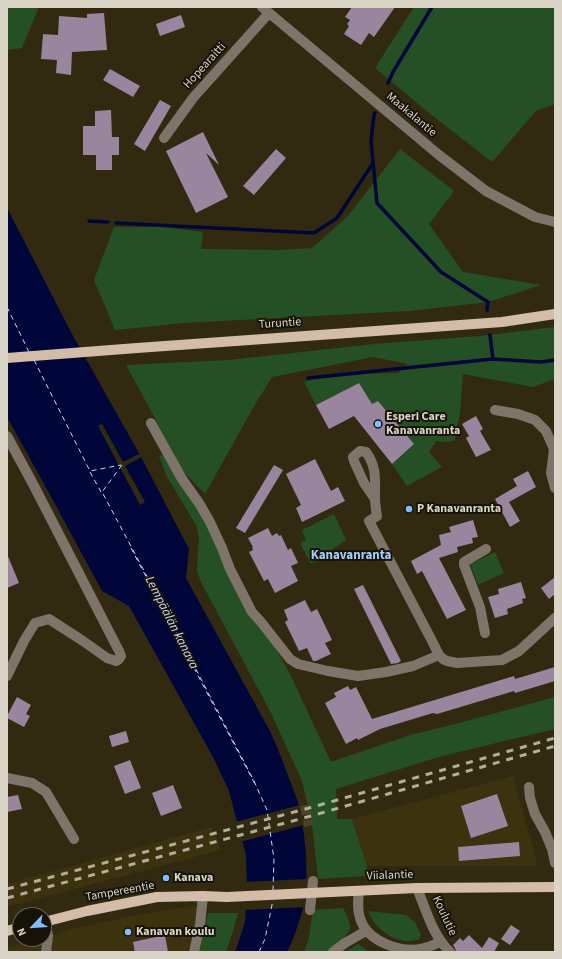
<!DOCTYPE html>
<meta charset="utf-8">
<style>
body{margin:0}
#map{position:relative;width:562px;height:959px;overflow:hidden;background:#322a10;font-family:"Source Sans 3",sans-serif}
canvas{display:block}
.frame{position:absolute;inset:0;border:8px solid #dad5c6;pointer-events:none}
.north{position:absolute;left:12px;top:907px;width:40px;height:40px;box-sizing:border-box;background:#171308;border:1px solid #656154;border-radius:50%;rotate:245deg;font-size:11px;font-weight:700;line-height:16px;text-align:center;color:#dad5c6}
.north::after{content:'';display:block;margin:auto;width:14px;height:18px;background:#80bdfa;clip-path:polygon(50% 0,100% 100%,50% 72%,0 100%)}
</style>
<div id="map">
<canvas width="562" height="959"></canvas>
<div class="frame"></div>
<div class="north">N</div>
</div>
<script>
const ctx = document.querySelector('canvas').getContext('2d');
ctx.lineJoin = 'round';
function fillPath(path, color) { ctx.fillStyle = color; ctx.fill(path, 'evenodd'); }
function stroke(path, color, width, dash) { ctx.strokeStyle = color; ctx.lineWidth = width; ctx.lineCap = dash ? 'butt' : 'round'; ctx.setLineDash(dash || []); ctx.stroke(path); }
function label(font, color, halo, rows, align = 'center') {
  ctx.font = font + ' "Source Sans 3",sans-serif'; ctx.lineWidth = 4; ctx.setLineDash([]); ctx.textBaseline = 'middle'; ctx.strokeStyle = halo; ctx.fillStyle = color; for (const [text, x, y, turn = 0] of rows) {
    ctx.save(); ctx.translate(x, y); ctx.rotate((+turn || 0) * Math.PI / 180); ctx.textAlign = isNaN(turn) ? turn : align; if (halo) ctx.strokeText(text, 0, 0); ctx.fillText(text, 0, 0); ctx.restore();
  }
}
fillPath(new Path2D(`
 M 513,776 L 538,866 L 367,866 L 352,819 Z
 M 212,827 L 221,850 L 7,907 L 7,884 Z
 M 198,906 L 192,945 L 184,952 L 7,952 L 7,947 L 37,939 L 44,939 L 44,937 L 76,928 L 152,912 Z`), '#3c320e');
fillPath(new Path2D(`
 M 7,7 L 39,7 L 22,48 L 7,50 Z
 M 414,7 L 555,7 L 555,104 L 536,111 L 492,162 L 429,113 L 375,68 Z
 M 400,149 L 454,191 L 429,224 L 463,272 L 541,285 L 488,302 L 409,311 L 184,323 L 115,330 L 94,280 L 114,227 L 163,227 L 203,232 L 201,249 L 280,250 L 312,248 L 347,217 Z
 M 555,327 L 555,379 L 533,387 L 463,374 L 460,413 L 455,440 L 448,442 L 436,441 L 429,452 L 442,467 L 407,486 L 392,464 L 414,444 L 378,401 L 372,404 L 359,383 L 316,405 L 304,382 L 315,379 L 365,374 L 398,373 L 408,364 L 373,357 L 272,377 L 253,408 L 205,494 L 182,470 L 155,418 L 126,365 L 229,360 L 374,344 L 480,336 Z
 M 163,455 L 196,505 L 273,643 L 291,676 L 331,762 L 410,735 L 459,723 L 555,697 L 555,729 L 442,756 L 336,789 L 337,819 L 352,819 L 367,866 L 366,876 L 318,879 L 312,823 L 302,781 L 271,713 L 201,582 L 197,571 L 199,537 L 196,525 L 166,475 L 159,456 Z
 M 334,514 L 346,540 L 311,564 L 300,543 L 306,540 L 302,530 Z
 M 495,552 L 504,573 L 478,585 L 470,564 Z
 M 343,908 C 346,913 350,921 350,927 C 350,935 334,947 328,952 L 304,952 L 309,938 L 313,910 Z
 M 368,911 L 406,915 L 415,922 L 421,935 L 419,939 C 416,940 413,941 410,941 C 392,942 374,927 368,911 Z
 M 208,913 L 238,913 L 233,931 L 226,952 L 198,952 L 201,945 Z
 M 358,944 L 369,952 L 345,952 Z`), '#255025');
fillPath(new Path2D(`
 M 7,208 L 72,334 L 140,455 L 189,549 L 186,578 L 271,733 C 277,746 282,760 287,773 C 290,782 294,790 297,799 C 305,828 309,870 305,900 C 302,915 294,939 287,952 L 235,952 L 245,922 L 247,891 L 246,855 L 236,818 L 229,791 L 213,757 L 129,606 L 102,591 L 49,493 L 7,417 Z`), '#000639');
fillPath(new Path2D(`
 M 102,424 L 123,462 L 141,453 L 143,456 L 125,466 L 145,502 L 140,505 L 98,426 Z
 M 300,805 L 304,825 L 240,842 L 235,822 Z
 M 308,879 L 307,900 L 305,907 L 244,910 L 245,882 Z`), '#322a10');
stroke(new Path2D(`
 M 388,83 L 393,72 L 432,7
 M 375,113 L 374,115 L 371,141 L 377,203 L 441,272 L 488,302 L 487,310
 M 89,221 L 108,222
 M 116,223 L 314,233 L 337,218 L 373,163
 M 493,359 L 541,362 L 555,360
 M 308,378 L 493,359 L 490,335`), '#000639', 3.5);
stroke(new Path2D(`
 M 7,307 L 29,352
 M 34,360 L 90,471 L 121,465
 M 122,465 L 102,492 L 174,627 L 254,781 L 267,810 L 274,859 L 273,891
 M 90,472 L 101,492
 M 131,548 L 256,786
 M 259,952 L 265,939 L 273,900`), '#c7d8fa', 1, [5, 4]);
fillPath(new Path2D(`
 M 352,7 L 395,7 L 374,37 L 369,33 L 361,45 L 344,34 L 349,26 L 347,24 L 350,20 L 345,17 Z
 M 104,13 L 107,50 L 72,52 L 71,75 L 56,73 L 57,60 L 41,59 L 43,34 L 58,35 L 59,16 L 87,18 L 87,14 Z
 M 181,15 L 185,27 L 160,36 L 156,24 Z
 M 110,69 L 140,86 L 133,97 L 103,80 Z
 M 160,100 L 171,106 L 145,151 L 134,144 Z
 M 111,110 L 112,137 L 119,137 L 119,155 L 112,155 L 112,170 L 96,170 L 96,155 L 83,155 L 83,126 L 95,126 L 95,111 Z
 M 203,132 L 219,165 L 206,153 L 228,197 L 196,213 L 166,151 Z
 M 276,149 L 286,158 L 254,195 L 243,186 Z
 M 359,383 L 372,404 L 378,401 L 414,444 L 392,464 L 354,416 L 329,429 L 316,405 Z
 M 476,416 L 483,429 L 480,431 L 491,450 L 476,457 L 466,438 L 469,436 L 462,424 Z
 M 315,459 L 331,491 L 338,487 L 345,501 L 302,522 L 296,508 L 301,505 L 286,474 Z
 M 274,465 L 283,470 L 245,533 L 236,528 Z
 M 528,471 L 536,487 L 509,502 L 520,521 L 510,527 L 495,499 L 517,486 L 513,479 Z
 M 473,520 L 478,537 L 472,538 L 473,543 L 457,547 L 458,552 L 439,558 L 466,610 L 447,619 L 422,571 L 417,574 L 411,561 L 441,545 L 439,535 L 451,532 L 449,527 Z
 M 268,528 L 272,536 L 277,533 L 279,536 L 281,535 L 288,550 L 291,548 L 298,563 L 291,566 L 298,581 L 275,593 L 268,579 L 264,581 L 249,552 L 253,550 L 252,547 L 253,547 L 248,538 Z
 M 7,554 L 19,583 L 7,588 Z
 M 555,577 L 555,594 L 549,599 L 541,588 Z
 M 521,582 L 526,598 L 522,599 L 523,603 L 507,609 L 508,614 L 495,618 L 488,597 L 499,594 L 498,589 Z
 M 363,585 L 401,661 L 398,663 L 391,664 L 354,589 Z
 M 305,600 L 311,612 L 317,609 L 332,640 L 325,643 L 331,654 L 316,661 L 313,661 L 307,648 L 299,651 L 285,622 L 288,620 L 284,610 Z
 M 555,667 L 555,681 L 515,693 L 514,691 L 437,714 L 433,713 L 380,729 L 358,740 L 357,738 L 346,744 L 325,703 L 336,697 L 334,693 L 348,686 L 350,690 L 356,687 L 372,719 L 514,676 L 515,679 Z
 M 17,697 L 31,705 L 26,714 L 30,716 L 24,727 L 7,718 L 7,716 Z
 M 126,731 L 129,742 L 112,747 L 109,736 Z
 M 130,760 L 141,788 L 125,794 L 114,766 Z
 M 173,785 L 182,808 L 161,816 L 152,793 Z
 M 497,794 L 508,826 L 471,838 L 461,806 Z
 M 18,795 L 22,809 L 7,812 L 7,797 Z
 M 519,842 L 520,856 L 459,861 L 458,847 Z
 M 511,925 L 520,931 L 510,945 L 501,939 Z
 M 165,935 L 168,952 L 135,952 L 133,942 Z
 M 469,935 L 482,948 L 489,937 L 499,943 L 494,952 L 456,952 L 455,948 L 453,945 L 460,938 L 463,941 Z`), '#9a859e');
stroke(new Path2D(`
 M 305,805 L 309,826`), '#4b442b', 10, [10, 5]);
stroke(new Path2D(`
 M 262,7 L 439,155 L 486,191 L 535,217 L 555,222
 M 164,138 L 193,98 L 269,13
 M 495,410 L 518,414 L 535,420 L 546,431 L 554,449 L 551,473 L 555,488
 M 151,423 L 182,479 L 199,503 L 210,522 L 222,548 L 230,569 L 252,612 L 261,622 L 290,659 L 298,664 L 328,671 L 358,676 L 386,672 L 413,666 L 439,655
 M 7,436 L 33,484 L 119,651 L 121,656 L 119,659 L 116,661 L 107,658 L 83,641 L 49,619 L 35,623 L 24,641 L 7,676
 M 375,499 L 364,483 L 354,461 L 353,457 L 360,451 L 366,452 C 377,467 375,480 375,497 C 375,504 376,510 377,516 L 369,521 L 431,639 L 439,655 L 443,659 L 447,661 L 457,663 L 502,660 L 519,651 L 555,618
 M 485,633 L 480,607 L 464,565 L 464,562 L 486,549
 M 7,778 L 32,783 L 46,792 L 74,839
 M 529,787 L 530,798 L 535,814 L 545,832 L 552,849 L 555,863
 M 417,888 C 426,910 433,936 450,952
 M 359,891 C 358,900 357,909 360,918 C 367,942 402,954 424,948 C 430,947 436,944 441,941
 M 310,910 L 313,881
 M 45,921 L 48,936 L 46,952
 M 194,952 L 200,925 L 203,896
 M 333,952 L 345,943 L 366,931`), '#7e746a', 10);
stroke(new Path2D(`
 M 7,358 L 137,348 L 502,322 L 555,314
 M 331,892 L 417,888 L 555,887
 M 44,922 L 87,911 L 157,897 L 203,896 L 227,897
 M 7,931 L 20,927`), '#d3bda9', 10);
stroke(new Path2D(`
 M 7,889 L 309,808 L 555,738
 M 7,898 L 311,816 L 555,746`), '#b3ad9c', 3, [7, 7]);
stroke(new Path2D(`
 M 227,897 L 331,892`), '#d3bda9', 10);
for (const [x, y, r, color] of [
 [378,424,4,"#80bdfa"],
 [409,509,4,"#80bdfa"],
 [166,878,4,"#80bdfa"],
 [128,932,4,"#80bdfa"]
]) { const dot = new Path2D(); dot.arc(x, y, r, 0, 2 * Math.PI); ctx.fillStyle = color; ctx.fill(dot); stroke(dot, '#171308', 1.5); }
label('12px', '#dad5c6', '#171308', [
 ["Hopearaitti",205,66,-48],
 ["Maakalantie",411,115,40],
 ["Turuntie",280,324,-4],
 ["Viialantie",390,876,-2],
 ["Tampereentie",120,892,-10],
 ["Koulutie",444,916,65]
]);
label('bold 12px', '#dad5c6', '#171308', [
 ["Esperi Care",386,417],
 ["Kanavanranta",386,431],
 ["P Kanavanranta",417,509],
 ["Kanava",174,878],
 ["Kanavan koulu",136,932]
], 'left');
label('bold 13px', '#a1cefc', '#171308', [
 ["Kanavanranta",351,556]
]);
label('italic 13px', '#c7d8fa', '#171308', [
 ["Lempäälän kanava",171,623,63]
]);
</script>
